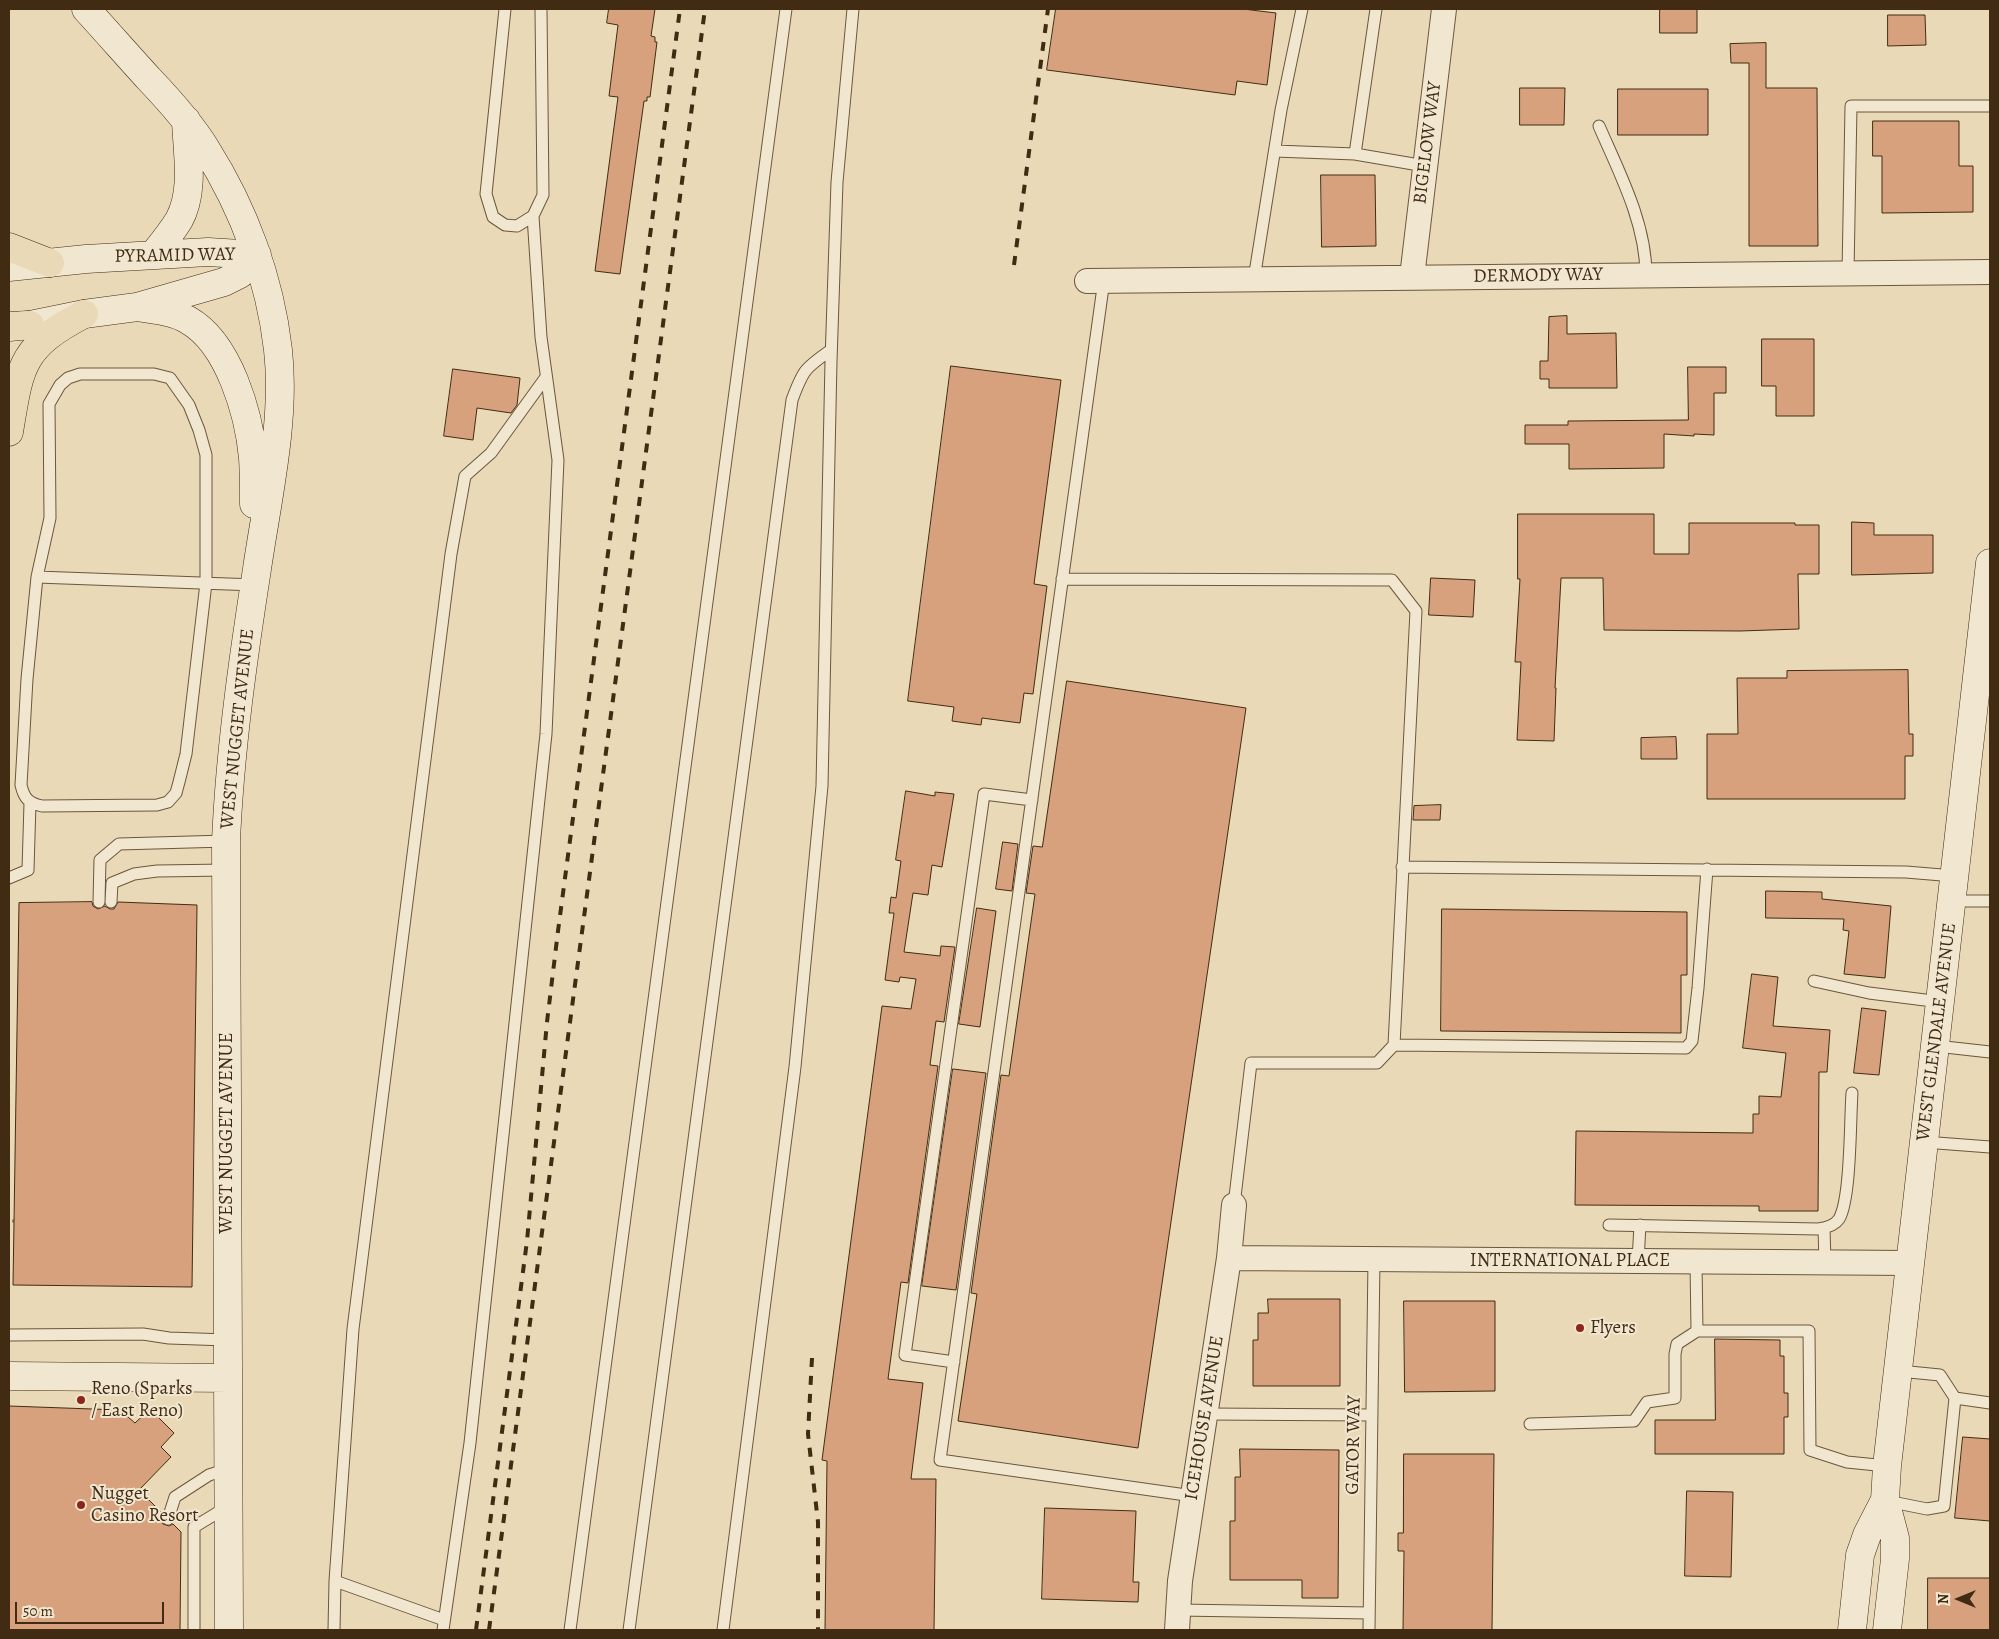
<!DOCTYPE html>
<style>
body{margin:0}
#map{position:relative;width:1999px;height:1639px;overflow:hidden;background:#e9d9b6;font-family:Alegreya,serif}
canvas{display:block}
.frame{position:absolute;inset:0;border:10px solid #412c13;pointer-events:none}
.north{position:absolute;left:1934px;top:1574px;width:50px;height:50px;-webkit-text-stroke:4px #f1e6d0;paint-order:stroke;rotate:270deg;font-size:14px;font-weight:700;line-height:20px;text-align:center;color:#412c13}
.north::after{content:'';display:block;margin:auto;width:18px;height:22px;background:#412c13;clip-path:polygon(50% 0,100% 100%,50% 72%,0 100%)}
.scale{position:absolute;left:15px;top:1602px;width:149px;height:22px;box-sizing:border-box;border:2px solid #412c13;border-top:0;padding-left:6px;font-size:15px;line-height:18px;white-space:nowrap;color:#412c13;-webkit-text-stroke:4px #f1e6d0;paint-order:stroke}
</style>
<div id="map">
<canvas width="1999" height="1639"></canvas>
<div class="frame"></div>
<div class="north">N</div>
<div class="scale">50 m</div>
</div>
<script>
const ctx = document.querySelector('canvas').getContext('2d');
ctx.lineJoin = 'round';
function fillPath(path, color) { ctx.fillStyle = color; ctx.fill(path, 'evenodd'); }
function stroke(path, color, width, dash) { ctx.strokeStyle = color; ctx.lineWidth = width; ctx.lineCap = dash ? 'butt' : 'round'; ctx.setLineDash(dash || []); ctx.stroke(path); }
function label(font, color, halo, rows, align = 'center') {
  ctx.font = font + ' Alegreya,serif'; ctx.lineWidth = 4; ctx.setLineDash([]); ctx.textBaseline = 'middle'; ctx.strokeStyle = halo; ctx.fillStyle = color; for (const [text, x, y, turn = 0] of rows) {
    ctx.save(); ctx.translate(x, y); ctx.rotate((+turn || 0) * Math.PI / 180); ctx.textAlign = isNaN(turn) ? turn : align; if (halo) ctx.strokeText(text, 0, 0); ctx.fillText(text, 0, 0); ctx.restore();
  }
}
const building = new Path2D(`
 M 609,9 L 655,9 L 651,36 L 655,37 L 655,42 L 657,42 L 650,97 L 647,97 L 647,101 L 644,101 L 620,274 L 595,271 L 618,97 L 609,96 L 618,25 L 607,23 Z
 M 1056,9 L 1243,9 L 1276,13 L 1267,85 L 1237,81 L 1235,95 L 1047,70 Z
 M 1660,9 L 1697,9 L 1697,33 L 1660,33 Z
 M 1888,15 L 1925,15 L 1926,45 L 1888,46 Z
 M 1766,43 L 1766,88 L 1817,88 L 1818,246 L 1749,246 L 1749,63 L 1731,63 L 1730,44 Z
 M 1520,88 L 1565,88 L 1564,125 L 1520,125 Z
 M 1618,89 L 1708,89 L 1708,135 L 1618,135 Z
 M 1873,121 L 1959,121 L 1959,166 L 1973,166 L 1973,212 L 1882,213 L 1882,156 L 1873,156 Z
 M 1321,175 L 1375,175 L 1376,246 L 1322,247 Z
 M 1567,316 L 1567,334 L 1616,333 L 1617,388 L 1549,388 L 1549,379 L 1540,379 L 1540,361 L 1548,361 L 1549,317 Z
 M 1762,339 L 1814,339 L 1814,416 L 1776,416 L 1776,386 L 1762,386 Z
 M 951,366 L 1061,380 L 1034,584 L 1047,586 L 1033,694 L 1024,693 L 1020,723 L 982,718 L 981,725 L 952,721 L 954,707 L 908,701 Z
 M 1688,367 L 1726,367 L 1726,393 L 1714,393 L 1714,435 L 1694,434 L 1694,436 L 1664,434 L 1664,468 L 1569,469 L 1569,444 L 1525,444 L 1525,425 L 1568,425 L 1568,421 L 1688,420 Z
 M 453,369 L 520,378 L 517,405 L 511,413 L 477,408 L 473,440 L 444,436 Z
 M 1518,514 L 1654,514 L 1654,554 L 1689,554 L 1689,523 L 1795,523 L 1795,525 L 1819,525 L 1819,574 L 1798,574 L 1799,629 L 1740,631 L 1604,630 L 1603,578 L 1561,578 L 1555,688 L 1556,688 L 1554,741 L 1517,740 L 1521,662 L 1515,662 L 1520,579 L 1518,579 Z
 M 1852,522 L 1874,523 L 1874,535 L 1933,535 L 1933,573 L 1852,575 Z
 M 1431,578 L 1475,580 L 1473,617 L 1429,615 Z
 M 1908,670 L 1909,734 L 1913,734 L 1913,756 L 1905,756 L 1905,799 L 1707,799 L 1707,734 L 1738,734 L 1737,678 L 1787,678 L 1787,671 Z
 M 1067,681 L 1246,708 L 1138,1448 L 958,1421 L 977,1294 L 971,1293 L 1001,1075 L 1009,1076 L 1035,894 L 1026,893 L 1033,846 L 1042,847 Z
 M 1676,737 L 1677,759 L 1641,759 L 1641,738 Z
 M 906,791 L 935,796 L 935,792 L 954,794 L 942,867 L 932,865 L 928,895 L 913,893 L 904,952 L 940,956 L 941,946 L 955,947 L 944,1022 L 936,1021 L 930,1065 L 938,1066 L 908,1283 L 901,1282 L 888,1379 L 923,1383 L 911,1479 L 936,1479 L 934,1630 L 825,1630 L 827,1461 L 822,1460 L 882,1006 L 911,1009 L 916,979 L 900,977 L 899,982 L 885,980 L 894,913 L 889,913 L 891,897 L 896,898 L 901,861 L 896,860 Z
 M 1441,805 L 1440,820 L 1413,820 L 1414,806 Z
 M 1003,842 L 1018,844 L 1012,891 L 996,889 Z
 M 1766,891 L 1822,892 L 1822,899 L 1891,906 L 1885,978 L 1844,974 L 1849,931 L 1843,930 L 1844,919 L 1766,918 Z
 M 92,902 L 93,906 L 98,909 L 105,906 L 110,909 L 114,909 L 118,902 L 197,905 L 192,1287 L 13,1285 L 19,903 Z
 M 977,908 L 996,911 L 980,1027 L 959,1024 Z
 M 1442,909 L 1687,912 L 1687,975 L 1681,975 L 1681,1033 L 1441,1031 Z
 M 1752,974 L 1778,977 L 1773,1026 L 1830,1030 L 1827,1072 L 1819,1072 L 1818,1211 L 1759,1211 L 1759,1206 L 1575,1205 L 1576,1131 L 1753,1133 L 1753,1114 L 1759,1114 L 1759,1096 L 1781,1097 L 1786,1053 L 1743,1048 Z
 M 1862,1008 L 1886,1011 L 1879,1075 L 1854,1073 Z
 M 953,1069 L 986,1073 L 956,1290 L 922,1286 Z
 M 1268,1299 L 1340,1299 L 1340,1386 L 1253,1386 L 1253,1340 L 1258,1340 L 1258,1313 L 1268,1313 Z
 M 1404,1301 L 1495,1301 L 1495,1391 L 1405,1392 Z
 M 1715,1339 L 1780,1340 L 1780,1356 L 1784,1356 L 1784,1393 L 1788,1393 L 1788,1417 L 1784,1417 L 1784,1454 L 1655,1454 L 1655,1420 L 1715,1420 Z
 M 9,1406 L 120,1410 L 135,1423 L 150,1409 L 174,1433 L 161,1447 L 171,1457 L 139,1490 L 162,1513 L 161,1520 L 163,1524 L 169,1526 L 173,1524 L 181,1532 L 180,1630 L 9,1630 Z
 M 1963,1437 L 1990,1439 L 1990,1521 L 1955,1518 Z
 M 1240,1449 L 1339,1450 L 1338,1598 L 1302,1598 L 1302,1580 L 1230,1580 L 1230,1521 L 1235,1521 L 1235,1477 L 1240,1477 Z
 M 1404,1454 L 1494,1454 L 1492,1630 L 1403,1630 L 1404,1551 L 1398,1551 L 1398,1533 L 1403,1533 Z
 M 1687,1491 L 1733,1492 L 1731,1577 L 1685,1576 Z
 M 1045,1508 L 1136,1511 L 1133,1582 L 1139,1582 L 1138,1602 L 1042,1599 Z
 M 1928,1578 L 1990,1578 L 1990,1630 L 1928,1630 Z`);
fillPath(building, '#d8a17d');
stroke(building, '#412c13', 1);
const lane = new Path2D(`
 M 505,9 L 486,194 L 493,217 L 505,225 L 517,226 L 533,216 L 543,195 L 541,9
 M 1599,126 C 1619,172 1646,223 1646,275
 M 1275,151 L 1355,154 L 1376,9
 M 1355,154 L 1425,166
 M 1848,273 L 1851,106 L 1990,106
 M 1254,279 L 1281,110 L 1302,9
 M 1104,280 L 940,1460 L 1193,1496
 M 80,374 L 154,374 L 170,378 L 189,405 L 199,430 L 206,455 L 206,583 L 186,754 L 179,782 L 176,793 L 168,802 L 157,805 L 42,806 C 28,803 24,798 21,785 L 27,679 L 37,577 L 50,518 L 49,404 L 60,385 L 68,378 Z
 M 37,577 L 255,585
 M 1062,579 L 1392,580 L 1416,611 L 1394,1045 L 1377,1063 L 1251,1063 L 1234,1205
 M 1402,867 L 1906,872 L 1954,876
 M 9,878 L 28,870 L 30,803
 M 1953,901 L 1990,901
 M 99,902 L 100,860 L 119,844 L 226,841
 M 111,902 L 112,883 L 134,874 L 157,871 L 227,870
 M 1814,981 L 1869,993 L 1941,1002
 M 1394,1045 L 1686,1048 L 1692,1041 L 1698,988 L 1707,869
 M 1936,1046 L 1990,1052
 M 1924,1142 L 1990,1147
 M 1609,1225 L 1818,1229 C 1825,1228 1835,1225 1839,1219 C 1851,1199 1850,1120 1852,1093
 M 1824,1228 L 1825,1263
 M 1638,1261 L 1640,1225
 M 1696,1262 L 1697,1331 L 1809,1331 L 1810,1450 L 1847,1462 L 1887,1466
 M 9,1335 L 143,1334 L 169,1338 L 227,1340
 M 954,1362 L 905,1355 L 984,794 L 1032,800
 M 1955,1398 L 1990,1403
 M 1205,1414 L 1372,1415
 M 1530,1424 L 1634,1421 L 1647,1402 L 1675,1398 L 1675,1354 L 1677,1344 L 1697,1331
 M 1887,1501 L 1927,1509 L 1944,1506 L 1955,1398 L 1940,1375 L 1899,1371
 M 168,1519 L 175,1497 L 209,1475 L 228,1469
 M 335,1581 L 444,1620
 M 1178,1610 L 1369,1613
 M 194,1630 L 194,1527 L 227,1507
 M 334,1630 L 335,1581 L 353,1329 L 451,554 L 465,476 L 491,453 L 546,377
 M 443,1630 L 470,1443 L 546,734 L 558,460 L 541,337 L 533,216
 M 570,1630 L 786,9
 M 629,1630 L 792,400 C 803,370 805,368 831,350
 M 723,1630 L 795,1067 L 822,786 L 831,361 L 837,182 L 853,9
 M 1369,1630 L 1374,1260`);
const street = new Path2D(`
 M 1412,277 L 1444,9
 M 1087,281 L 1990,272
 M 1229,1258 L 1910,1263
 M 1177,1630 L 1180,1581 L 1229,1258 L 1234,1205`);
const secondary = new Path2D(`
 M 86,9 C 107,32 128,56 149,79 C 170,101 190,123 206,149 C 244,209 270,279 278,350 C 286,420 267,500 257,569 C 243,659 230,750 226,841 L 229,1630
 M 153,255 C 162,244 171,233 179,220 C 195,191 187,152 186,120
 M 9,267 L 86,259 L 208,252 L 257,255
 M 137,307 C 154,310 173,311 188,320 C 229,343 249,414 253,458 C 254,473 254,488 254,504
 M 9,327 L 30,325 L 84,314 L 137,307 L 224,282 L 240,274 L 257,255
 M 9,1376 L 227,1378
 M 1852,1630 L 1860,1555 L 1867,1535 L 1885,1500
 M 1887,1630 L 1895,1559 L 1895,1538 L 1885,1500 L 1887,1466 L 1990,563`);
const highway = new Path2D(`
 M 9,247 L 50,263
 M 9,326 L 30,325
 M 9,432 C 20,365 21,347 84,314`);
stroke(lane, '#6b573c', 13);
stroke(street, '#6b573c', 26);
stroke(secondary, '#412c13', 29);
stroke(highway, '#412c13', 29);
stroke(new Path2D(`
 M 9,1221 L 14,1221`), '#412c13', 3, [1, 2.5]);
stroke(lane, '#f1e6d0', 11);
stroke(street, '#f1e6d0', 24);
stroke(secondary, '#f1e6d0', 28);
stroke(highway, '#e9d9b6', 28);
stroke(new Path2D(`
 M 1014,265 L 1048,9
 M 812,1358 L 808,1434 L 818,1522 L 818,1630
 M 476,1630 L 527,1241 L 547,1022 L 558,931 L 680,9
 M 489,1630 L 705,9`), '#412c13', 4, [9, 9]);
for (const [x, y, r, color] of [
 [1580,1328,5,"#8f2418"],
 [81,1400,5,"#8f2418"],
 [81,1505,5,"#8f2418"]
]) { const dot = new Path2D(); dot.arc(x, y, r, 0, 2 * Math.PI); ctx.fillStyle = color; ctx.fill(dot); stroke(dot, '#f1e6d0', 2); }
label('19px', '#412c13', '#f1e6d0', [
 ["BIGELOW WAY",1428,143,-83],
 ["PYRAMID WAY",175,256,-1],
 ["DERMODY WAY",1538,276,-1],
 ["WEST NUGGET AVENUE",238,729,-84],
 ["WEST GLENDALE AVENUE",1937,1032,-83],
 ["WEST NUGGET AVENUE",227,1133,-90],
 ["INTERNATIONAL PLACE",1570,1261],
 ["ICEHOUSE AVENUE",1205,1418,-81],
 ["GATOR WAY",1354,1445,-89]
]);
label('19px', '#412c13', '#f1e6d0', [
 ["Flyers",1590,1328],
 ["Reno (Sparks",91,1389],
 ["/ East Reno)",91,1411],
 ["Nugget",91,1494],
 ["Casino Resort",91,1516]
], 'left');
</script>
